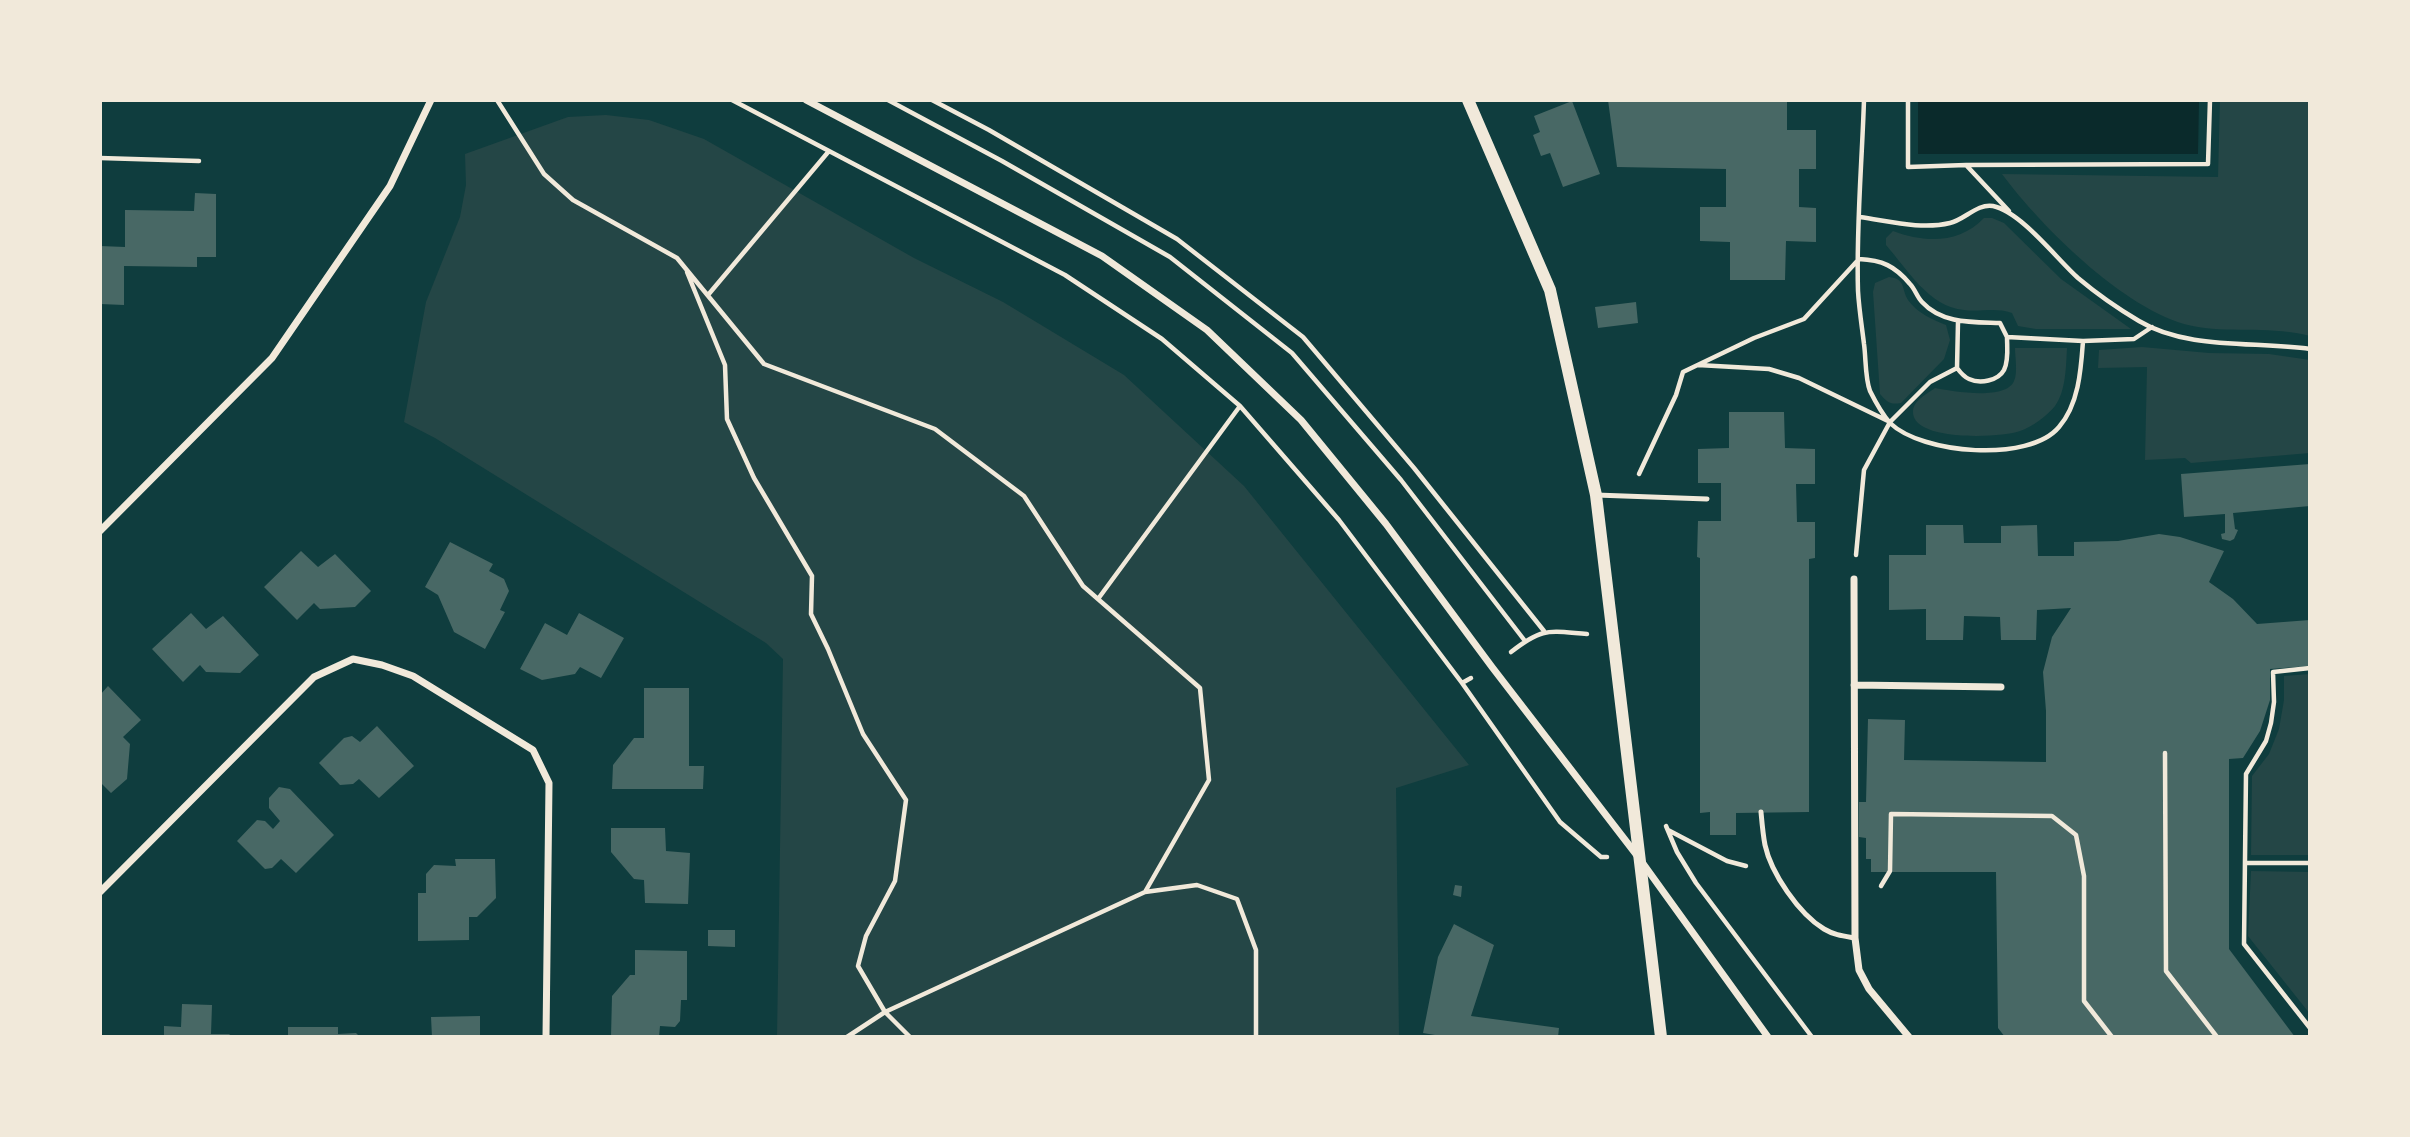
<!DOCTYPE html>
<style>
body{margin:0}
#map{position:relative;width:2410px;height:1137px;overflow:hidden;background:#0f3d3e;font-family:"PT Sans",sans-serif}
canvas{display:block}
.frame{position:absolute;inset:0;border:102px solid #f1e9da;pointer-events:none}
</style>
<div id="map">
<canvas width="2410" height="1137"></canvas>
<div class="frame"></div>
</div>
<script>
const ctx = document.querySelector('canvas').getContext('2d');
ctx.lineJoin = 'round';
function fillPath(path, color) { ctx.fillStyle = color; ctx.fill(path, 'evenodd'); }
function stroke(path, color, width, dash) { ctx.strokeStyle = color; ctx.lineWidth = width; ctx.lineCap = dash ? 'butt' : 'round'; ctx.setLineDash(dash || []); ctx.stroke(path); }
fillPath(new Path2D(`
 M 2220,100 L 2310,100 L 2310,336 C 2273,326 2235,333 2198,327 C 2131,317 2041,227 2002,174 L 2218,177 Z
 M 606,115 L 649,120 L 704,139 L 914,258 L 1003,302 L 1124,375 L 1244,486 L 1469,765 L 1396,788 L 1399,1037 L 777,1037 L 783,659 L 766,643 L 435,438 L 404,422 L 426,302 L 460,217 L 466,185 L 465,154 L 568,117 Z
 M 1984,218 L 1992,218 L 2004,223 L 2061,279 L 2131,329 L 2036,329 L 2018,326 L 2012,313 C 1996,307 1981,312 1964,310 C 1929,307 1907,269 1886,245 L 1886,238 L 1893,231 C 1925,243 1959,244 1984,218 Z
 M 1889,277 C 1906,279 1901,288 1908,300 C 1917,313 1933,320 1946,325 L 1950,340 L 1944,359 L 1901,403 C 1890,405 1887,402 1880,394 L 1873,292 L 1875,283 Z
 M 2142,347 L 2209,353 L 2269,354 L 2310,360 L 2310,453 L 2191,463 L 2185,458 L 2145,460 L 2147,367 L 2098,368 L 2099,350 Z
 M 2015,348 L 2067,348 C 2066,366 2066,391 2055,406 C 2047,416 2032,427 2020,431 C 2001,438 1911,442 1913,411 C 1914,400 1927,394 1935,388 C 1951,391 2006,401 2014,381 C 2018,373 2015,357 2015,348 Z
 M 2310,674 L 2310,855 L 2251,855 L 2252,776 L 2269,754 L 2279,729 L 2284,700 L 2284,676 Z
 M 2251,871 L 2310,872 L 2310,1014 L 2248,936 Z`), '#244646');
fillPath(new Path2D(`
 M 1918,100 L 2199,100 L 2198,154 L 1918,154 Z`), '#0a2a2b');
fillPath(new Path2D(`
 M 1608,100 L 1787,100 L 1787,130 L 1816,130 L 1816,169 L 1799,169 L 1799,207 L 1816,208 L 1816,242 L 1786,241 L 1785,280 L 1730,280 L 1730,242 L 1700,241 L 1700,207 L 1726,207 L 1726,169 L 1617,167 Z
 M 1572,101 L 1600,174 L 1563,187 L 1550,153 L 1541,156 L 1533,135 L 1540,132 L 1534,116 Z
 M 195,193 L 216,194 L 216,257 L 197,257 L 197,267 L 124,266 L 124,305 L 100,304 L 100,246 L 125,247 L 125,210 L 194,211 Z
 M 1636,302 L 1638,323 L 1598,328 L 1595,307 Z
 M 1729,412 L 1784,412 L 1785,448 L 1815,449 L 1815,484 L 1796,484 L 1797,522 L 1815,522 L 1815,558 L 1809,559 L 1809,812 L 1736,813 L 1736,835 L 1710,835 L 1710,812 L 1700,813 L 1700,558 L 1697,557 L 1698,521 L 1721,521 L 1721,483 L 1698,483 L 1698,449 L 1729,448 Z
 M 2310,464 L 2310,506 L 2233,513 L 2235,529 L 2238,530 L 2234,539 L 2230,541 L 2222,539 L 2221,534 L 2225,533 L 2225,514 L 2184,517 L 2181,474 Z
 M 1926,525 L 1963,525 L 1964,543 L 2001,543 L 2001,526 L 2037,525 L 2038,556 L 2074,556 L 2074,542 L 2118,541 L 2159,534 L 2180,537 L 2224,551 L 2209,582 L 2233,599 L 2257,624 L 2310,620 L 2310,666 L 2270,669 L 2270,700 L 2260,731 L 2243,758 L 2229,759 L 2229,949 L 2295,1037 L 2005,1037 L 1998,1028 L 1996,872 L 1871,872 L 1871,859 L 1866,859 L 1866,838 L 1859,837 L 1859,802 L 1866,802 L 1868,719 L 1905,720 L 1904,760 L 2046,762 L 2046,711 L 2043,672 L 2052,637 L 2071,608 L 2037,610 L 2036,640 L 2001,640 L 2000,617 L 1964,616 L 1963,640 L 1926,640 L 1926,609 L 1889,610 L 1889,555 L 1926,555 Z
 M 450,542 L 493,564 L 489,571 L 504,579 L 509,591 L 500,610 L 505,612 L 485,649 L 454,632 L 438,595 L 425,587 Z
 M 301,551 L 318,567 L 335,554 L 371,591 L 355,607 L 320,609 L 314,603 L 297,620 L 264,587 Z
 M 191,613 L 206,629 L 223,616 L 259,655 L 240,673 L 206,672 L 200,665 L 183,682 L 152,649 Z
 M 579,613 L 624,638 L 601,678 L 580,667 L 575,674 L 542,680 L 520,669 L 545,623 L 567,635 Z
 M 108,686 L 141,720 L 123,737 L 130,744 L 127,779 L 111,793 L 100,782 L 100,695 Z
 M 644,688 L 689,688 L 689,766 L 704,766 L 703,789 L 612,789 L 613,765 L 634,738 L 644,738 Z
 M 377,726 L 414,766 L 379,798 L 359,779 L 353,784 L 340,785 L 319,763 L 344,738 L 352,736 L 360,742 Z
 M 279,787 L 290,789 L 334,835 L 296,873 L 281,859 L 272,868 L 265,869 L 237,841 L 257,820 L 265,821 L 273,829 L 280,821 L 269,808 L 269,798 Z
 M 611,828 L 665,828 L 666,851 L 690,853 L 688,904 L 645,903 L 644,880 L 634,879 L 611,852 Z
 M 455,859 L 495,859 L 496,898 L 477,917 L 469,917 L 469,940 L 418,941 L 418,893 L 426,893 L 426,874 L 434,865 L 456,866 Z
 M 1455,885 L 1462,886 L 1461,897 L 1453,895 Z
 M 1454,924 L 1494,945 L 1471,1016 L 1559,1028 L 1558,1037 L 1447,1037 L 1423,1033 L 1438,957 Z
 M 708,930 L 735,930 L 735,947 L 708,946 Z
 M 635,950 L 687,951 L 687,1000 L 681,1000 L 680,1021 L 675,1027 L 660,1026 L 659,1037 L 611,1037 L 612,996 L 630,975 L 635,975 Z
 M 182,1004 L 212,1005 L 211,1034 L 229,1034 L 233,1037 L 164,1037 L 164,1026 L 181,1027 Z
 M 480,1016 L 480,1037 L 432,1037 L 431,1017 Z
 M 288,1027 L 338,1027 L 338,1034 L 356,1033 L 360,1037 L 288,1037 Z`), '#486865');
stroke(new Path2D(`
 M 497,100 L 544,174 L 573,200 L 677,258 L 764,364 L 935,429 L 1024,496 L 1083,586 L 1200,688 L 1209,780 L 1145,892 L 885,1012 L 847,1037
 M 732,100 L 1065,275 L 1162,339 L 1240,406 L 1339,520 L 1462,683 L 1471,678
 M 888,100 L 1002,161 L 1170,257 L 1292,353 L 1401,480 L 1525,641
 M 932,100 L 989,130 L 1177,239 L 1303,337 L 1414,468 L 1544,631
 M 1864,100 C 1862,163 1856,228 1858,291 C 1859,309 1862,327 1864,344 C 1866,358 1865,378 1870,391 C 1875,401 1883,415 1890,423 C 1922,454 2029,463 2059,427 C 2079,404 2081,369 2083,341
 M 1908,100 L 1908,167 L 1966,165 L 2009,211
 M 100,158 L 199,161
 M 1966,165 L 2208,164 L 2210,100
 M 1860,217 C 1889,221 1921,230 1950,223 C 1964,220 1978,203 1993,206 C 2021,212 2056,258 2078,278 C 2097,294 2117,308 2139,321 C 2187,350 2255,341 2310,349
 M 687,272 L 725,365 L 727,419 L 754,478 L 812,576 L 811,614 L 828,649 L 863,734 L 906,800 L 895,881 L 866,936 L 858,966 L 885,1012 L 910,1037
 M 708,295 L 829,151
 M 1958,322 L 1957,368 C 1960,372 1964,377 1969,379 C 1980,384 1998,381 2004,370 C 2009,360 2007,347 2007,337
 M 1698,365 L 1769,369 L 1799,378 L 1888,421
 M 1639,474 L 1676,395 L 1683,372 L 1754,338 L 1804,319 L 1859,259 C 1882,260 1895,266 1910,284 C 1915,289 1917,297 1922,302 C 1942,324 1973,322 2000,323 L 2007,337 L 2083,341 L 2134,339 L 2152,327
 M 1856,555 L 1864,470 L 1890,422 L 1930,382 L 1957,368
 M 1098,599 L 1240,406
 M 1511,652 C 1543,627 1548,631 1587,634
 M 2310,668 L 2273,672 L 2274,702 L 2271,723 L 2266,741 L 2246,774 L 2244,944 L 2310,1028
 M 1462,683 L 1560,822 L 1601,857 L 1607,857
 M 2165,753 L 2166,971 L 2217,1037
 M 1666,826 L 1677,852 L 1696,883 L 1812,1037
 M 1668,830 L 1727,861 L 1746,866
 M 2245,863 L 2310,863
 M 1881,886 L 1890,871 L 1891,814 L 2052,816 L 2076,835 L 2084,876 L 2084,1001 L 2112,1037
 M 1145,892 L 1197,885 L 1237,899 L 1256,950 L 1256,1037`), '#f1e9da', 4.5);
stroke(new Path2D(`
 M 1596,495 L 1707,499
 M 1761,812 C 1762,823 1763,835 1765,845 C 1771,873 1799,914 1824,929 C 1834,935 1843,936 1855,938`), '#f1e9da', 5);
stroke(new Path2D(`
 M 806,100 L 1102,256 L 1207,330 L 1301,420 L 1386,524 L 1492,667 L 1639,858 L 1768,1037
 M 100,531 L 272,358 L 390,186 L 431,100
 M 1854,579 L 1855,938 L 1859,970 L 1869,989 L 1909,1037
 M 1854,685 L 2001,687
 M 100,892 L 314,677 L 353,659 L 382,665 L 413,676 L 533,750 L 549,783 L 546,1037`), '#f1e9da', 7);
stroke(new Path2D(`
 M 1468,100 L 1550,290 L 1596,495 L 1661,1037`), '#f1e9da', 12);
</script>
